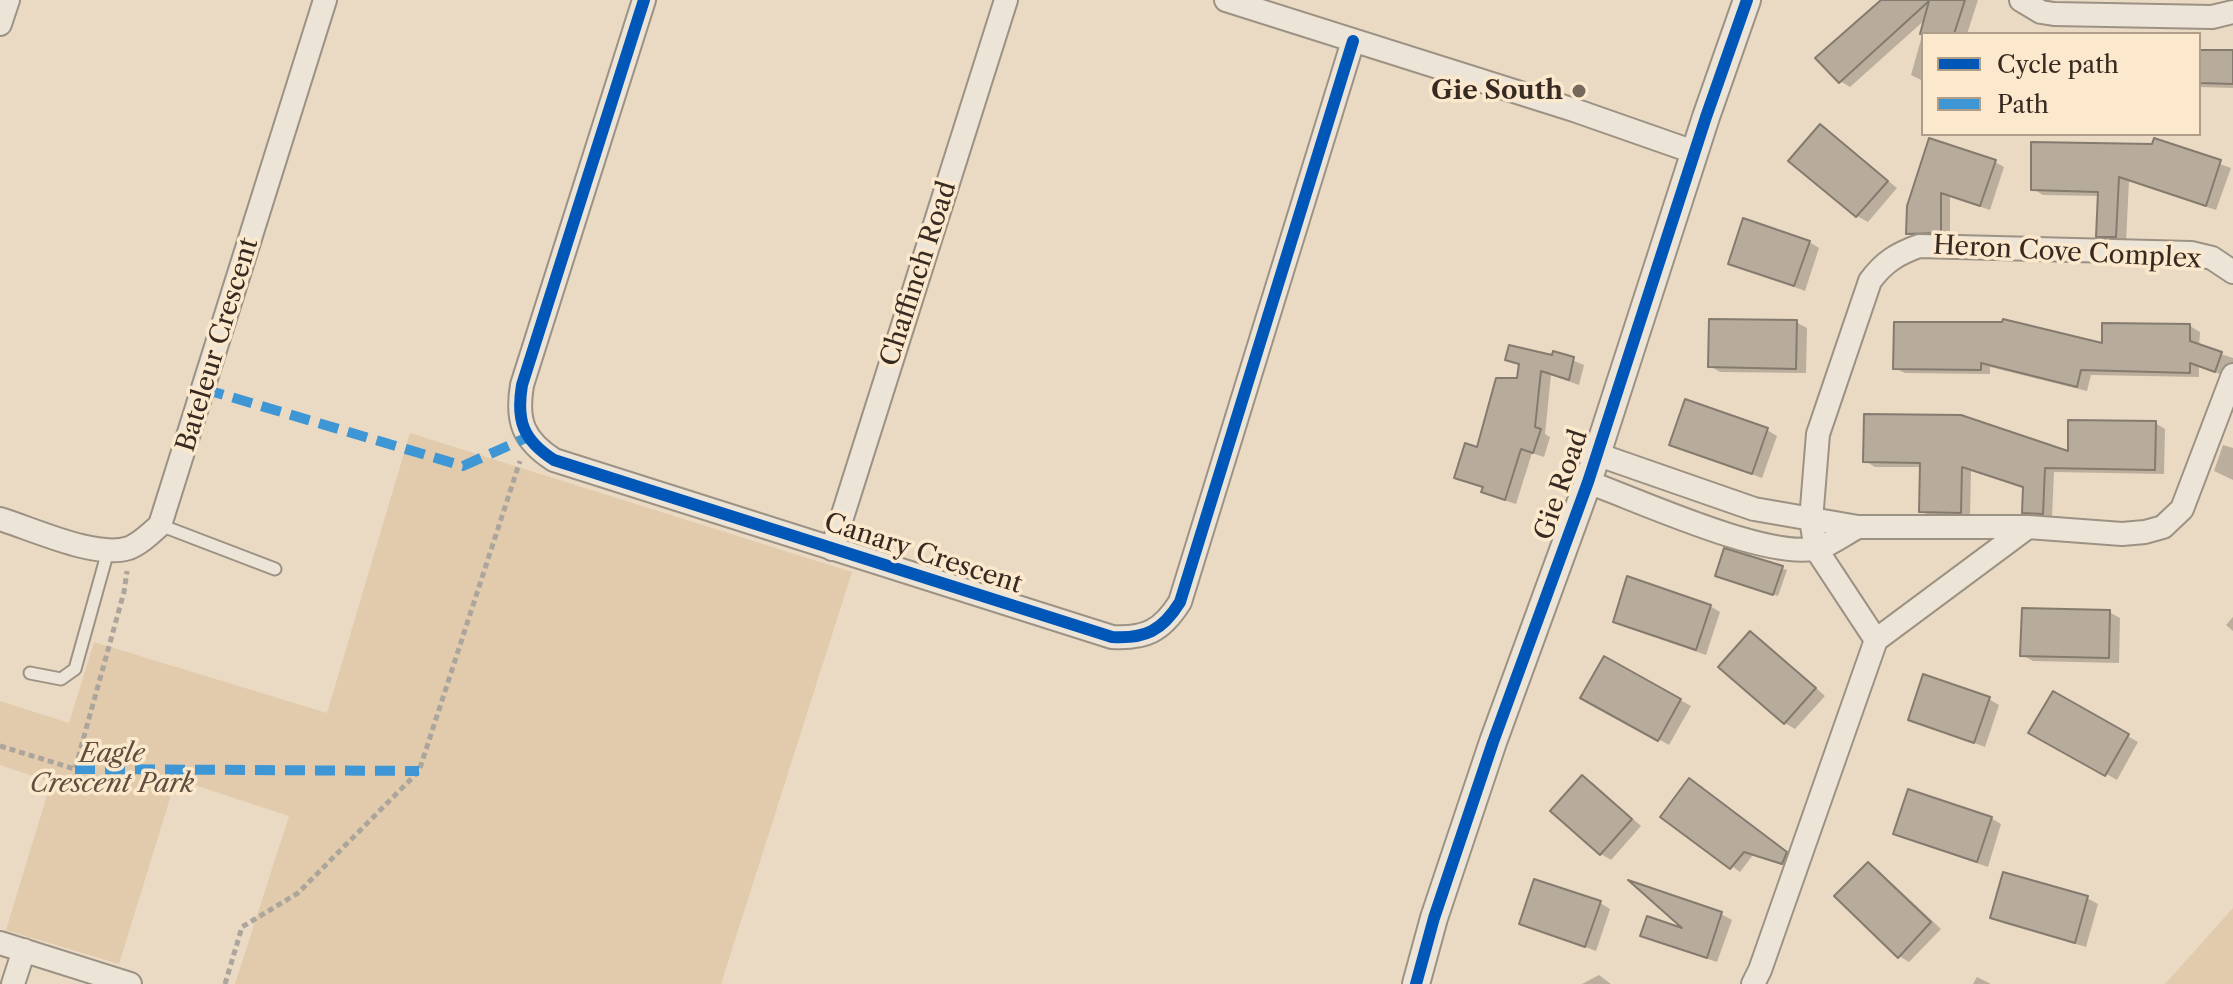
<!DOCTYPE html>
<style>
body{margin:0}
#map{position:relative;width:2233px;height:984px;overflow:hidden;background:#eadac3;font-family:"Libre Caslon Text",serif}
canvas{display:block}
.legend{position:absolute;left:1921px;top:32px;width:280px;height:104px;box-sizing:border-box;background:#fce9cd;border:2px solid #ad9d89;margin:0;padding:10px 14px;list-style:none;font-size:24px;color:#372a22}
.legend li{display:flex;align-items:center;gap:16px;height:40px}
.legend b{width:40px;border:2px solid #ad9d89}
</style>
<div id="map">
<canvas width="2233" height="984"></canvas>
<ul class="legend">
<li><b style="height:10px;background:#0057b8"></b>Cycle path</li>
<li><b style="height:10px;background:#3e96d5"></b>Path</li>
</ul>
</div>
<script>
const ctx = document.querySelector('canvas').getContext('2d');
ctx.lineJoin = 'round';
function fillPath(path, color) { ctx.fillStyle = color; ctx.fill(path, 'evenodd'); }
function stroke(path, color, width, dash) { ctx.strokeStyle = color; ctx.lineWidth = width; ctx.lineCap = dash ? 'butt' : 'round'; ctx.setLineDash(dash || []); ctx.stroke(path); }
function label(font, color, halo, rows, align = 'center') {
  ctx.font = font + ' "Libre Caslon Text",serif'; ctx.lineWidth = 7; ctx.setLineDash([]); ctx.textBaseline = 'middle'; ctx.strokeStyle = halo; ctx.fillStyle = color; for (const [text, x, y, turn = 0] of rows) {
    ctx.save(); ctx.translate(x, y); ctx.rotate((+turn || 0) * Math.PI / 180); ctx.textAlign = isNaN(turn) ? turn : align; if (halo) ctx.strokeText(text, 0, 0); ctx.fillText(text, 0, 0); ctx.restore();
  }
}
fillPath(new Path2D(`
 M 410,433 L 852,572 L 721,984 L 235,984 L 289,816 L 176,779 L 119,964 L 6,930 L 51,782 L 0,765 L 0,701 L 69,723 L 94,642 L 327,713 Z
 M 2233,908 L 2233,984 L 2165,984 Z`), '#e1cbac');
fillPath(new Path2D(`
 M 1884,0 L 1978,0 L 1967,34 L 1923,34 L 1923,81 L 1911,75 L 1927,18 L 1850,87 L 1840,81 Z
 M 2199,51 L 2233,52 L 2233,88 L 2199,87 Z
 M 1820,126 L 1897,188 L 1868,222 L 1857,216 Z
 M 2156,140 L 2231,168 L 2216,210 L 2129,181 L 2126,242 L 2108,241 L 2098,235 L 2099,196 L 2043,195 L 2033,189 L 2154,146 Z
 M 1995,162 L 2004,167 L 1990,210 L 1950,197 L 1950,237 L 1918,238 L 1908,233 L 1909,207 Z
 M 1809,242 L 1819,248 L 1805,291 L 1730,263 Z
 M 1796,322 L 1807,328 L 1806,373 L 1720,372 L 1710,366 Z
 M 2190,326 L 2200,332 L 2199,347 L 2233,358 L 2233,372 L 2229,377 L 2199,367 L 2199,377 L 2091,375 L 2087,391 L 1990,367 L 1990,374 L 1905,373 L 1895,368 L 2104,345 Z
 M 1555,353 L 1584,365 L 1579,385 L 1551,375 L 1545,434 L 1550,437 L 1544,457 L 1532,453 L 1516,504 L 1494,497 L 1484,491 L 1484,489 L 1456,477 L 1478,449 L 1519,380 L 1521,366 L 1507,359 L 1554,357 Z
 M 2155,423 L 2165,429 L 2164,474 L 2054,472 L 2052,518 L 2034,518 L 2024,512 L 2025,489 L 1971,470 L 1970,518 L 1931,517 L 1921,511 L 1922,467 L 1875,467 L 1865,461 L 2070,454 Z
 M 1767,430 L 1777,436 L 1762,478 L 1671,444 Z
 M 2223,445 L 2233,448 L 2233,480 L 2214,471 Z
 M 1726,551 L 1787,570 L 1778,596 L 1722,577 Z
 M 1710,606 L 1720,612 L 1706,655 L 1625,627 L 1615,621 Z
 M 2109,612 L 2120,618 L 2119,663 L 2033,661 L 2022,655 Z
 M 2233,617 L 2233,631 L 2226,625 Z
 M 1751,633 L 1761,639 L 1825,696 L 1795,729 L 1785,723 L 1721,666 Z
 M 1605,658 L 1691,706 L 1669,745 L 1583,697 Z
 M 2053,693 L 2138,742 L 2117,780 L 2031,732 Z
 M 1989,699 L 1999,705 L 1985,747 L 1911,719 Z
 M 1582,777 L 1593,783 L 1641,826 L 1611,860 L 1601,854 Z
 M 1698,785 L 1794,858 L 1791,868 L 1753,855 L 1740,872 L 1663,816 Z
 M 1991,818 L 2001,824 L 1988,867 L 1906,839 L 1895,833 Z
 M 1868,864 L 1878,870 L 1941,929 L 1909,962 L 1899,956 Z
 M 2005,875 L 2087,898 L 2098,904 L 2086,947 L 2003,923 L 1992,917 Z
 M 1600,903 L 1610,909 L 1596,951 L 1522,923 Z
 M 1721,914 L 1732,920 L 1717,962 L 1653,941 L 1643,935 L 1690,933 Z
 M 1599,975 L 1611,984 L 1582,984 Z
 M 1977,977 L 1991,984 L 1973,984 Z`), '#0003');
const building = new Path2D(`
 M 1881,0 L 1965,0 L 1954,34 L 1920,34 L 1929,1 L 1839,83 L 1815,58 Z
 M 2199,50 L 2233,50 L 2233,84 L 2199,83 Z
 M 1820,124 L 1888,181 L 1856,217 L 1788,161 Z
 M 1929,138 L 1996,160 L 1980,206 L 1941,193 L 1941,233 L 1906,234 L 1907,206 Z
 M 2154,138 L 2221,160 L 2206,206 L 2119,177 L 2116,237 L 2096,237 L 2098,192 L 2031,190 L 2031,142 L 2152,144 Z
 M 1743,218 L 1810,241 L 1794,286 L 1728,264 Z
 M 1709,319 L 1797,320 L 1796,369 L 1708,367 Z
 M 2003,319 L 2102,343 L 2102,323 L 2190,324 L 2190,341 L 2222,352 L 2215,372 L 2190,363 L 2190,373 L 2081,370 L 2077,387 L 1981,363 L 1981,370 L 1893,369 L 1894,322 L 2002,322 Z
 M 1509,345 L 1552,355 L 1553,351 L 1574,357 L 1569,380 L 1541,371 L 1535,427 L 1541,429 L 1533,453 L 1521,449 L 1505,500 L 1481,492 L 1483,487 L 1454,478 L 1465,443 L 1477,447 L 1496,378 L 1517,378 L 1519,364 L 1505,360 Z
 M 1685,399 L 1768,428 L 1752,474 L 1669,445 Z
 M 1864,414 L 1961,415 L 2068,451 L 2068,420 L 2156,421 L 2155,470 L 2045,468 L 2043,514 L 2022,513 L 2023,487 L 1962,467 L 1961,513 L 1919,512 L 1920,463 L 1863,462 Z
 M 1724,548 L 1783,566 L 1773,595 L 1715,576 Z
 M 1627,576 L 1711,605 L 1696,650 L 1613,622 Z
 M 2022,608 L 2110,610 L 2109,658 L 2020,656 Z
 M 1750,631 L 1816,688 L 1784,724 L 1718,667 Z
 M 1604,656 L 1681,699 L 1658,741 L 1580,698 Z
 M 1923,674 L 1990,697 L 1974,743 L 1908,720 Z
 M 2053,691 L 2129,734 L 2105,776 L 2028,733 Z
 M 1582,775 L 1632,819 L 1600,855 L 1550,811 Z
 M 1689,778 L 1787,852 L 1782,864 L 1744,852 L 1730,869 L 1660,817 Z
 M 1908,789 L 1992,817 L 1977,862 L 1893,834 Z
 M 1868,862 L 1931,922 L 1898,958 L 1834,896 Z
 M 2003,872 L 2088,896 L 2075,943 L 1990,918 Z
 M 1534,879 L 1601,901 L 1585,947 L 1519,924 Z
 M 1628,880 L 1722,912 L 1707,958 L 1640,936 L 1647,916 L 1682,928 Z`);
fillPath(building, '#b7ac9c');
stroke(building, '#847a6e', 2);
const service = new Path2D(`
 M 160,525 L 275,569
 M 30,673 L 61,679 L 75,669 L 108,551`);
const minor = new Path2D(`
 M 644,0 L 522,385 C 516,421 523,440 554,460 L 1112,637 C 1145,639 1162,631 1180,602 L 1353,41
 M 1226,0 L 1574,110 L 1694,152
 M 2021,0 L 2041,12 L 2054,14 L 2212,17 L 2233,12
 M 0,24 L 8,0
 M 1596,454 L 1754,509 L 1858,527 L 2028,527 L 2122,534 L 2145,532 L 2163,527 L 2182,509 L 2233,375
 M 1588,482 C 1640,501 1762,557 1813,549 C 1828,547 1844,534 1858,527
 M 0,519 C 33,529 96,559 129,548 C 140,544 151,533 160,525 L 325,0
 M 832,549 L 1006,0
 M 1876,640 L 1816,549 L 1811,520 L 1818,434 L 1870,281 C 1884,262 1897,254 1919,246 L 2191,253 L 2212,258 L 2233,272
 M 0,943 L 130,984
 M 13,984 L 24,950
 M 1753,984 L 1760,970 L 1876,640 L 2028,527`);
const tertiary = new Path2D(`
 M 1416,984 L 1434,918 L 1493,742 L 1588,482 L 1706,117 L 1747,0`);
stroke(service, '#9c9284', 15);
stroke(minor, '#9c9284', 26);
stroke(tertiary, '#9c9284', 30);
stroke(new Path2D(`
 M 0,746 L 75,769 L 124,592 L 127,571
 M 225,984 L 242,927 L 298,893 L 419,771 L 520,461`), '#aca59c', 5, [6, 4]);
stroke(service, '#ede4d8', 11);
stroke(minor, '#ede4d8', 22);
stroke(tertiary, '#ede4d8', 26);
stroke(new Path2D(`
 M 204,389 L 463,466 L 528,437
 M 75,769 L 419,771`), '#3e96d5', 10, [20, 10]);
stroke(new Path2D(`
 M 644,0 L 522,385 C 516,421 523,440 554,460 L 1112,637 C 1145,639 1162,631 1180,602 L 1353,41
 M 1416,984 L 1434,918 L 1493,742 L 1588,482 L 1706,117 L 1747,0`), '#0057b8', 12);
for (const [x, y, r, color] of [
 [1579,91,8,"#76685a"]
]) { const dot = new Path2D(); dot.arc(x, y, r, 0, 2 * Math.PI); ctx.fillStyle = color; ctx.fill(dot); stroke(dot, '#fce9cd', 3); }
label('bold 26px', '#372a22', '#fce9cd', [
 ["Gie South",1563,91]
], 'right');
label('26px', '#372a22', '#fce9cd', [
 ["Heron Cove Complex",2067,253,3],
 ["Chaffinch Road",919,274,-72],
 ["Bateleur Crescent",218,345,-73],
 ["Gie Road",1562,485,-71],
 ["Canary Crescent",923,554,18]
]);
label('italic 26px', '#604f40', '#fce9cd', [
 ["Eagle",112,754],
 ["Crescent Park",112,784]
]);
</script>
